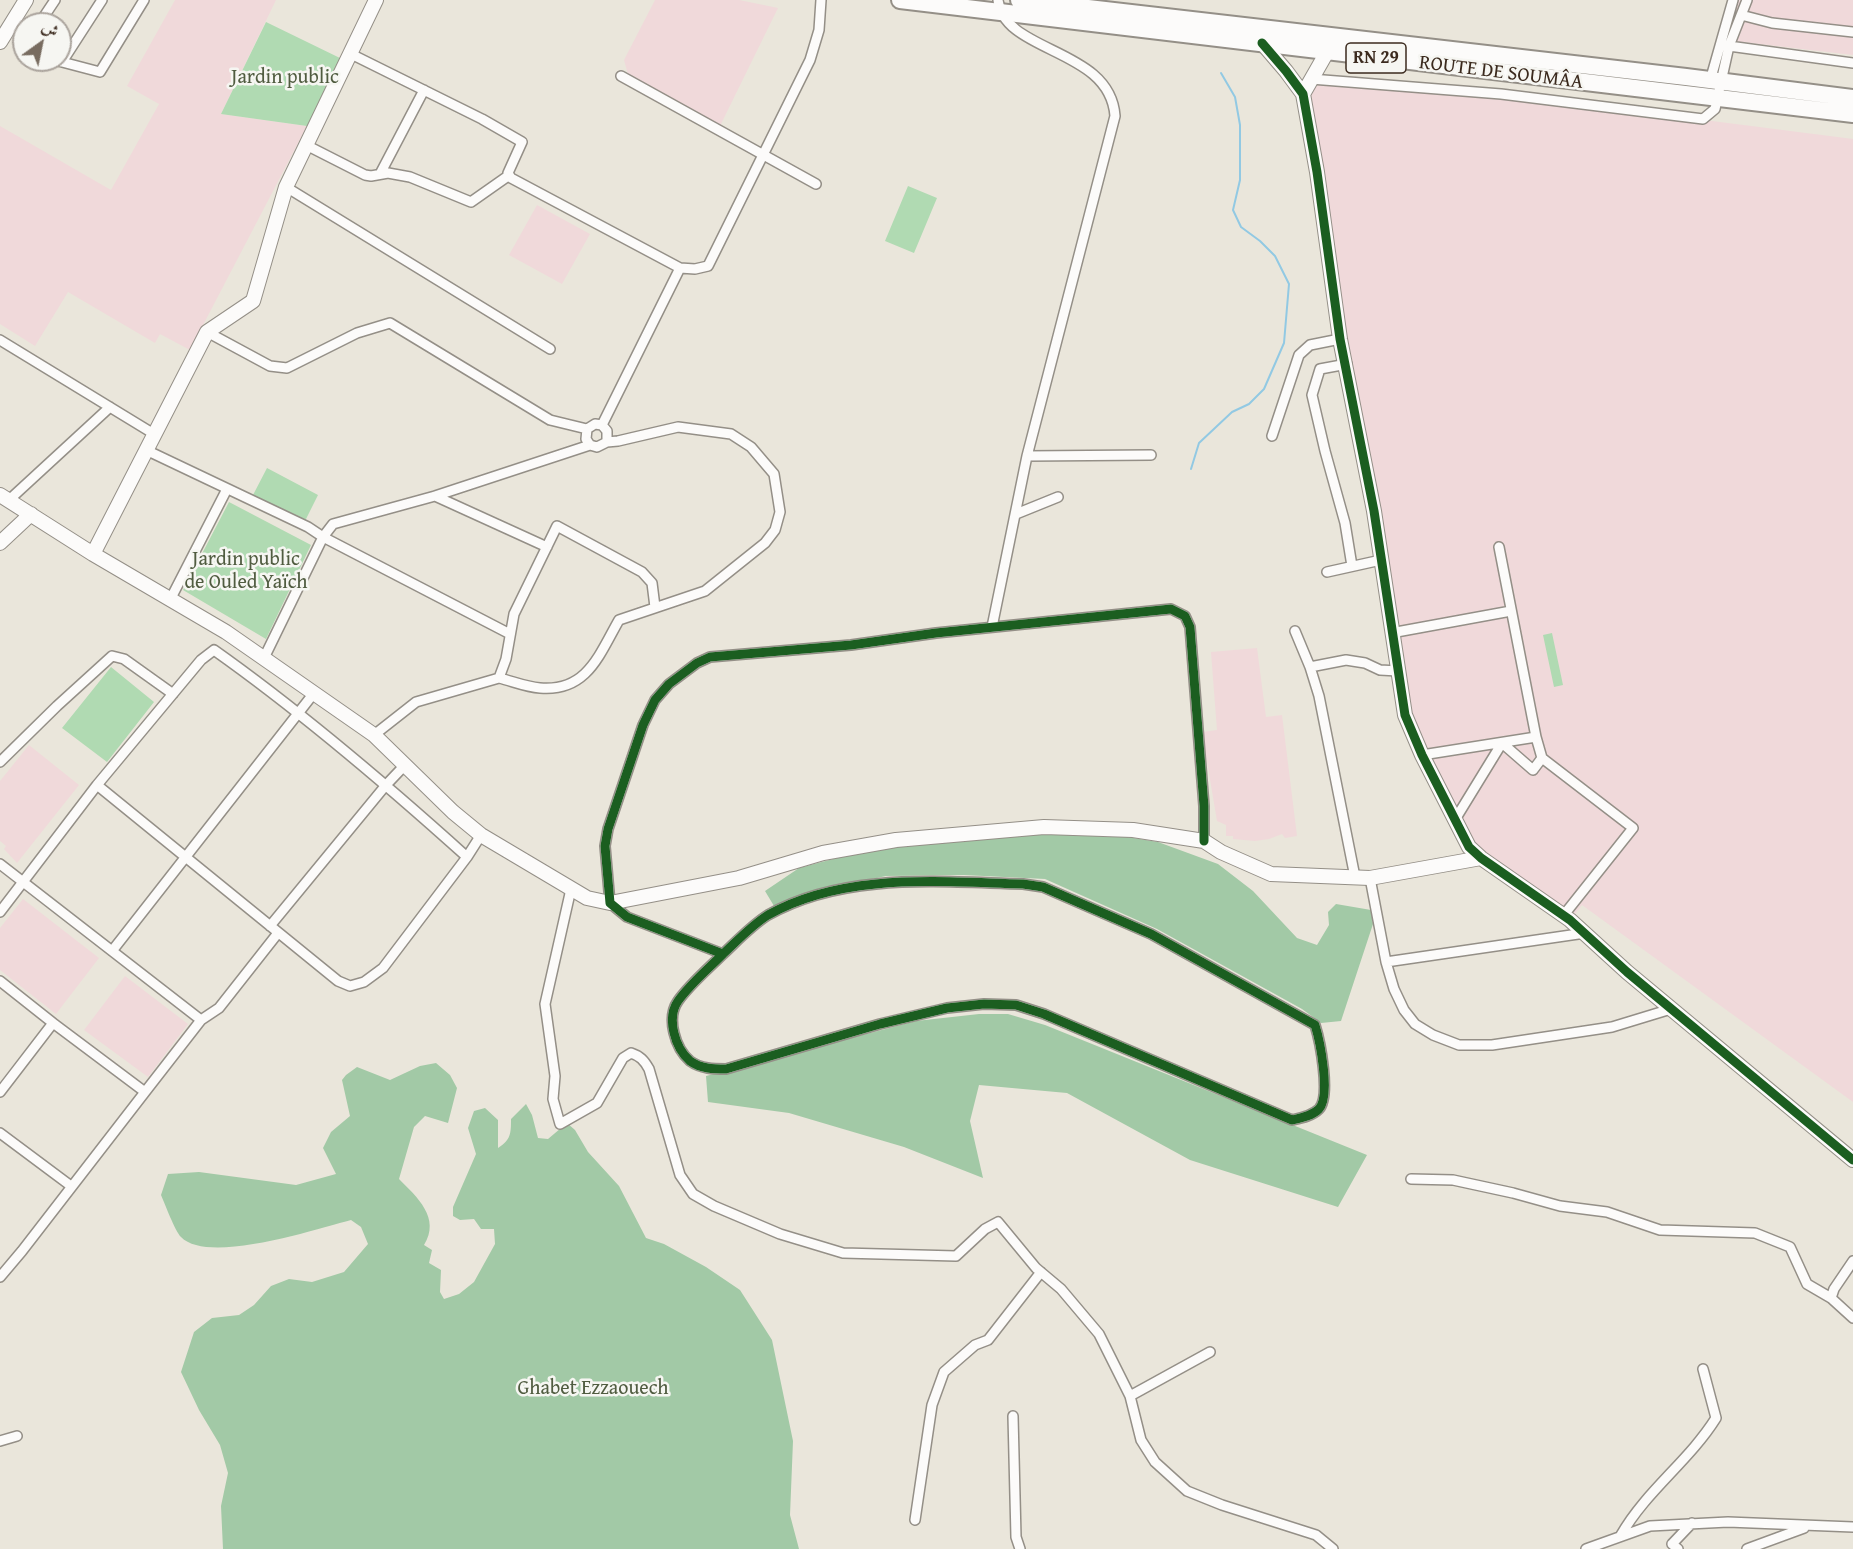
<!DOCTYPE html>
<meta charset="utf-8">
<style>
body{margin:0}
#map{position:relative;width:1853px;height:1549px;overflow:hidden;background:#eae6db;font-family:"Gentium Book Plus",Amiri,serif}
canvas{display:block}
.north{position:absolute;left:12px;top:12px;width:60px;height:60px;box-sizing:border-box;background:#f6f6f2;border:2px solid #aba49d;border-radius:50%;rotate:33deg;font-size:16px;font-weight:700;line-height:24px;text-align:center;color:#3b2a1e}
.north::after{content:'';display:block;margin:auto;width:21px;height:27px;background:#786c60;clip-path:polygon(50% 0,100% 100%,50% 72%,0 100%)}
</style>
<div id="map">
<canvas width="1853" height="1549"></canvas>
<div class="north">ش</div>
</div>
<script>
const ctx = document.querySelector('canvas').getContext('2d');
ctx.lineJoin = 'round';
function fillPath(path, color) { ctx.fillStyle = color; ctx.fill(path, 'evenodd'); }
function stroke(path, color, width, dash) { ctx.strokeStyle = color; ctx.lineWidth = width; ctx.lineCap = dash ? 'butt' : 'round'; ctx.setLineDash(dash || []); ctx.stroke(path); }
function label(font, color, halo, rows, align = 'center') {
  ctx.font = font + ' "Gentium Book Plus",serif'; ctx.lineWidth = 5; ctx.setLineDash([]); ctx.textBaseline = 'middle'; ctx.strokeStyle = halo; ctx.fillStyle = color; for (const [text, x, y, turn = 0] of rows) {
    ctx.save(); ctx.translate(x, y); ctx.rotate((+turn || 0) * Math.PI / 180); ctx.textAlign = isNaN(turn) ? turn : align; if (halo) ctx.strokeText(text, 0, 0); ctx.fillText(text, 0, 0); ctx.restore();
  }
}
fillPath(new Path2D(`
 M 175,0 L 276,0 L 221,114 L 307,126 L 190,350 L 160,334 L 155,343 L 68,292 L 35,346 L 0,324 L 0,126 L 111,190 L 159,104 L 127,86 Z
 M 655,0 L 739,0 L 778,8 L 720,126 L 629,78 L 624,60 Z
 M 1739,0 L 1853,0 L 1853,55 L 1725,40 Z
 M 1311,79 L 1501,94 L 1853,139 L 1853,1102 L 1582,905 L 1570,920 L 1481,858 L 1405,715 L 1303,94 Z
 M 537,205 L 590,234 L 562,284 L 509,255 Z
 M 1257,648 L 1266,717 L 1282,715 L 1297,836 L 1285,838 L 1282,834 L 1269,839 L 1255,841 L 1233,839 L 1233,836 L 1226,836 L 1226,825 L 1217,821 L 1202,732 L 1217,730 L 1211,652 Z
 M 29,745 L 79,785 L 17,863 L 4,849 L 6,846 L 0,841 L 0,781 Z
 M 23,899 L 99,958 L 56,1014 L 0,970 L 0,928 Z
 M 125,976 L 188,1024 L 148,1077 L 84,1030 Z`), '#f0d9da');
fillPath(new Path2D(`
 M 266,22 L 342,59 L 307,126 L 221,114 Z
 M 908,186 L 937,198 L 914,253 L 885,241 Z
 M 267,468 L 318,495 L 305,521 L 253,495 Z
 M 229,502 L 311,545 L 266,639 L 183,590 Z
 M 1552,633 L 1563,685 L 1554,687 L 1543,635 Z
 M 111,667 L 154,702 L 107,762 L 62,728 Z`), '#b0dab2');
fillPath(new Path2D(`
 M 1061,832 L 1115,835 L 1158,842 L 1218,864 L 1253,891 L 1297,938 L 1317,945 L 1329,925 L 1328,912 L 1336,904 L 1371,910 L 1373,924 L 1341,1021 L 1321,1023 L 1302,1009 L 1157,929 L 1045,879 L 964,875 L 886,876 L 802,894 L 774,906 L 765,891 L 799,868 L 863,851 L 924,840 Z
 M 979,1014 L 1008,1014 L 1045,1025 L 1367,1155 L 1338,1207 L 1190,1160 L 1067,1093 L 979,1085 L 970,1121 L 983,1178 L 904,1147 L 789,1113 L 708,1102 L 706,1076 L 916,1021 Z
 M 436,1063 L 450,1075 L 457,1088 L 448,1123 L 425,1116 L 414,1127 L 399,1179 C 417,1197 441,1218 424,1245 L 432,1250 L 429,1263 L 441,1270 L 440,1292 L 444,1299 L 459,1294 L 474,1282 L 495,1244 L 494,1229 L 481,1229 L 474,1219 L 460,1220 L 453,1216 L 453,1207 L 476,1154 L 468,1128 L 474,1111 L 485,1108 L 498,1120 L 498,1148 C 511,1140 511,1133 511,1119 L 526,1104 L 532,1115 L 538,1138 L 548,1139 L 567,1123 L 575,1130 L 588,1152 L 619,1186 L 646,1238 L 664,1244 L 706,1267 L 740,1290 L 772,1340 L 793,1441 L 790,1515 L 799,1549 L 223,1549 L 221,1506 L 228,1473 L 220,1445 L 199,1410 L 181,1372 L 194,1332 L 212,1318 L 239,1315 L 254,1305 L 271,1286 L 289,1279 L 312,1282 L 344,1272 L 368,1244 L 361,1227 L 351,1220 C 316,1229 208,1265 181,1237 C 175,1231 165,1204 161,1195 L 168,1174 L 199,1172 L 296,1185 L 336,1174 L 323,1148 L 331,1132 L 350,1116 L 342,1080 L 346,1075 L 357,1067 L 390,1080 L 420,1066 Z`), '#a2c9a6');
stroke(new Path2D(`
 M 1191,469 L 1199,443 L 1232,412 L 1249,404 L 1264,389 L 1284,343 L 1289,284 L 1275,256 L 1260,241 L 1241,227 L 1233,210 L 1240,180 L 1240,125 L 1235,97 L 1221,73`), '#92c9e3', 2);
const street = new Path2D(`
 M 1741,15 L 1772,23 L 1853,32
 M 39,24 L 55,0
 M 1729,46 L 1853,63
 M 349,53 L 482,119 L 522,142 L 508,173 L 511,178 L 680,268 L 695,269 L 708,266 L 810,60 L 819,30 L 821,0
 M 53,60 L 62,62 L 102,0
 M 62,62 L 100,72 L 144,0
 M 621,76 L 816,184
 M 1311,79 L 1501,94 L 1703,119 L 1715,109 L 1729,46 L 1747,0
 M 1710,81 L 1733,0
 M 306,145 L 365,175 L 371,176 L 388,173 L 410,177 L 471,202 L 508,176
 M 380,174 L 424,90
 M 286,187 L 550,349
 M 207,332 L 270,366 L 287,368 L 357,333 L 390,323 L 550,420 L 587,429 L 595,424 L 602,425 L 607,431 L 607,442 L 597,447 L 590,445 L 586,439 L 587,429
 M 0,340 L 154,434
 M 1347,364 L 1320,369 L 1312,395 L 1325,451 L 1345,523 L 1352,566
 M 602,425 L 680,268
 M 1272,436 L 1299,355 L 1310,345 L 1340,339
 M 146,450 L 308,527 L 323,537 L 333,524 L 435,496 L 590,445
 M 1027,456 L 1151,455
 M 435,496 L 547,547
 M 9,500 L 110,407
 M 1016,514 L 1058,497
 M 1499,547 L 1536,737
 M 1327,572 L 1381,560
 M 170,600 L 227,489
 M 992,627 L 1027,456 L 1115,116 C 1110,47 1004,54 998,0
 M 1295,631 L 1310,667 L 1319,696 L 1355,877
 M 1391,633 L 1511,611
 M 264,658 L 323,537 L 510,634
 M 1310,667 L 1346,660 L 1365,663 L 1380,670 L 1398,671
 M 499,678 C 512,681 526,687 540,688 C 587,692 599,655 619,620 L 705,591 L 765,543 L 775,530 L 780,512 L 774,474 L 751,447 L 731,434 L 678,427 L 618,441 L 607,442
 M 374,735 L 416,702 L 499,678 L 506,659 L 514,614 L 557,526 L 642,572 L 652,583 L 655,607
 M 1422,755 L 1536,737 L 1542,758 L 1633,828 L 1563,916
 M 0,762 L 57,706 L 112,656 L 124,659 L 173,694
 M 97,785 L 338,981 L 350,986 L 364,982 L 383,968 L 467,857 L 481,835
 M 1456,818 L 1502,743 L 1533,770 L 1542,758
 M 0,864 L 201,1020
 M 1370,878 L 1386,962 L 1394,989 L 1404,1010 L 1415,1024 L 1433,1035 L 1459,1045 L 1492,1045 L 1612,1027 L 1671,1009
 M 571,889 L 545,1004 L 555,1076 L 553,1099 L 560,1124 L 597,1103 L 623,1058 L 631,1053 C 640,1056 644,1060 649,1069 L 680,1175 L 693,1194 L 714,1206 L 780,1234 L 843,1253 L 956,1256 L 985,1229 L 998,1222 L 1036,1268 L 1061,1289 L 1099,1334 L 1130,1396 L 1141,1440 L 1155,1462 L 1187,1491 L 1222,1505 L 1316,1535 L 1333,1549
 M 0,912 L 97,785 L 201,660 L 214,650 C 303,713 386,784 467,857
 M 270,926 L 386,785 L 405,765
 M 112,951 L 314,693
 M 723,954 C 737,941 752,925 768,915 C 844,872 939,882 1023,884 L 1043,887 L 1151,934 L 1315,1025 C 1320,1041 1331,1096 1319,1109 C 1312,1116 1301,1118 1292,1120 L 1044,1014 L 1016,1005 L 984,1004 L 947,1008 L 880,1024 L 726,1069 C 714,1069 701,1069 690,1061 C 675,1048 666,1018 678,1001 C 690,984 708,969 723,954 L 627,917 L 610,903 L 605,846 L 608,829 L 643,725 L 655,700 L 669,684 L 697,663 L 710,657 L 851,645 L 936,633 L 1171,609 L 1185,616 L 1190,627 L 1204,806 L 1204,841
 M 1386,962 L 1585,933
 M 0,981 L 53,1023 L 0,1092
 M 145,1092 L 201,1020 L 219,1008 L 278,933
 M 0,1133 L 71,1186
 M 1411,1179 L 1453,1180 L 1513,1193 L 1560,1206 L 1607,1212 L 1660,1230 L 1755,1233 L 1790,1247 L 1807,1284 L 1831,1298
 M 1853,1261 L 1834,1289 L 1831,1298 L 1853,1318
 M 0,1277 L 22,1251 L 145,1092 L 53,1023
 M 1130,1396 L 1210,1352
 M 1013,1416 L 1016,1537 L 1020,1549
 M 0,1441 L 17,1436
 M 915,1520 L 932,1405 L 944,1372 L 975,1345 L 988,1340 L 1041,1272
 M 1621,1535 C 1646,1491 1689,1461 1716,1418 L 1703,1369
 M 1586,1549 L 1650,1526 L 1728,1522 L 1853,1527
 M 1678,1549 L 1672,1544 L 1692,1523
 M 1747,1549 L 1804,1528`);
const secondary = new Path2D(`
 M 0,42 L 26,0
 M 1262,43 L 1286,71 L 1303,94 L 1317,172 L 1340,339 L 1374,511 L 1405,715 L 1422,755 L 1469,847 L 1481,858 L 1570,920 L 1627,972 L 1853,1160
 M 1303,94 L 1327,52
 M 0,495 L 93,554 L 226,632 L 374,735 L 453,812 L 481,835 L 587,898 L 610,903 L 739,878 L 823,853 L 896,840 L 1044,827 L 1133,830 L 1204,841 L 1221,852 L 1271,874 L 1370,878 L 1481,858
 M 0,543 L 31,514
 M 93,554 L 207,332 L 253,301 L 286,187 L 376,0`);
const highway = new Path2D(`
 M 900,0 L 1853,114
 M 1019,0 L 1686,77 L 1853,98`);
stroke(street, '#948f87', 12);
stroke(secondary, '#948f87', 16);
stroke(highway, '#948f87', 20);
stroke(street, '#fcfbfa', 9);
stroke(secondary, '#fcfbfa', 14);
stroke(highway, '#fcfbfa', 16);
stroke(new Path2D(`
 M 1262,43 L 1286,71 L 1303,94 L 1317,172 L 1340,339 L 1374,511 L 1405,715 L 1422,755 L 1469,847 L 1481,858 L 1570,920 L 1627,972 L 1853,1160
 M 723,954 C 737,941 752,925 768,915 C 844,872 939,882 1023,884 L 1043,887 L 1151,934 L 1315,1025 C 1320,1041 1331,1096 1319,1109 C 1312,1116 1301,1118 1292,1120 L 1044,1014 L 1016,1005 L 984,1004 L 947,1008 L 880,1024 L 726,1069 C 714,1069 701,1069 690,1061 C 675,1048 666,1018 678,1001 C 690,984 708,969 723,954 L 627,917 L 610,903 L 605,846 L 608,829 L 643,725 L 655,700 L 669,684 L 697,663 L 710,657 L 851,645 L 936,633 L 1171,609 L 1185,616 L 1190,627 L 1204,806 L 1204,841`), '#1b5e20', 9);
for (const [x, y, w] of [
 [1376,58,60]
]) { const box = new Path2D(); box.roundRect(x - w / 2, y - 15, w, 30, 4.5); ctx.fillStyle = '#f6f6f2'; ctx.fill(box); stroke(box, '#3b2a1e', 1.5); }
label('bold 18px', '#3b2a1e', null, [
 ["RN 29",1376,58]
]);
label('20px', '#3b2a1e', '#f6f6f2', [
 ["ROUTE DE SOUMÂA",1501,73,7]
]);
label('20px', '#505c40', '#f6f6f2', [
 ["Jardin public",285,78],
 ["Jardin public",246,560],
 ["de Ouled Yaïch",246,583],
 ["Ghabet Ezzaouech",593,1389]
]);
</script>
